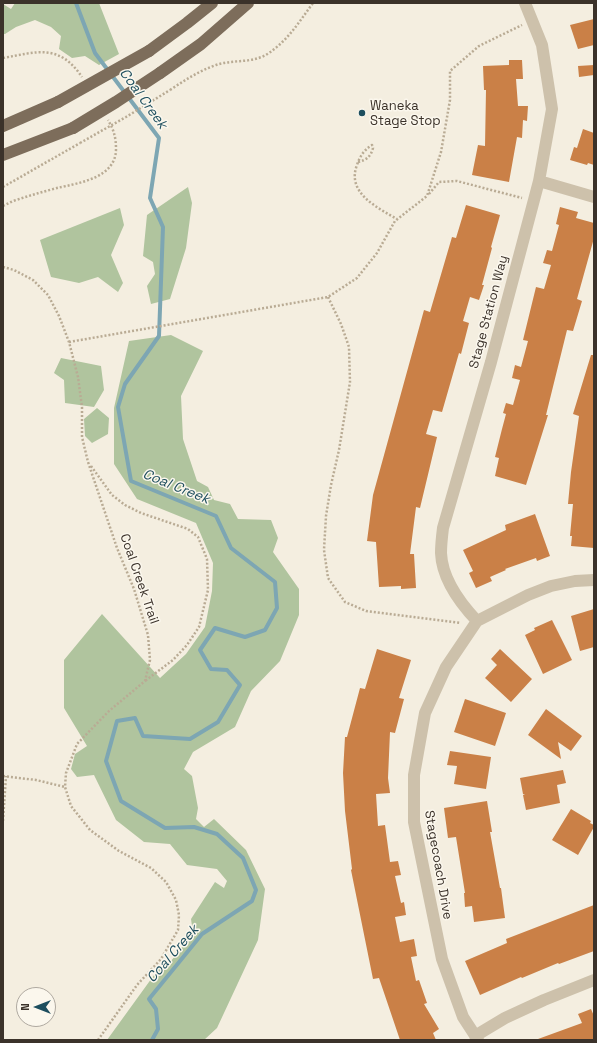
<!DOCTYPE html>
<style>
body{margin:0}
#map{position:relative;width:597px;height:1043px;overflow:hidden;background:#f4eee0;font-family:"Space Grotesk",sans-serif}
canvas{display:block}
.frame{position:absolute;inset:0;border:4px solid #3b322a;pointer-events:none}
.north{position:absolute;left:16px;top:987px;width:40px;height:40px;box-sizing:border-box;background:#fbf7ed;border:1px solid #aea89f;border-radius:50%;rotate:270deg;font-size:11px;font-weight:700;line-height:16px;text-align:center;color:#3b322a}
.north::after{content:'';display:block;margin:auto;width:14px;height:18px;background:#1d4e5e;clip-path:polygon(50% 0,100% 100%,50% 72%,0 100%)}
</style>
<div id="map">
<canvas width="597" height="1043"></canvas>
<div class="frame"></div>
<div class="north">N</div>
</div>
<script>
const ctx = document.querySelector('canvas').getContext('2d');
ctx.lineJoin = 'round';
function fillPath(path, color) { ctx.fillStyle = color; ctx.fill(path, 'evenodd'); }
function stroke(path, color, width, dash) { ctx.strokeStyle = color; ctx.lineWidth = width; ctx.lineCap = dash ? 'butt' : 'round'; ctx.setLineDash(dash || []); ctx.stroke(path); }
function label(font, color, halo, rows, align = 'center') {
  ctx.font = font + ' "Space Grotesk",sans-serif'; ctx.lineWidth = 3; ctx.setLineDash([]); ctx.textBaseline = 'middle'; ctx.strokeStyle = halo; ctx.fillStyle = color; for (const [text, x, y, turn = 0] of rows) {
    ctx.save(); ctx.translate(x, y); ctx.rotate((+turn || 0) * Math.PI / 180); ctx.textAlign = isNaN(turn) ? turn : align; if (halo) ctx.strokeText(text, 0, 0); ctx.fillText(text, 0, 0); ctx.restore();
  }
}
fillPath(new Path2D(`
 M 15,3 L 99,3 L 119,54 L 99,65 L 85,56 L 72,58 L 59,49 L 61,36 L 51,27 L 35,20 L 16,27 L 5,34 L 3,34 L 3,4 L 11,9 Z
 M 188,187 L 192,203 L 186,248 L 170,299 L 151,304 L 147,286 L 155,274 L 153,262 L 143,256 L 147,215 Z
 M 120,208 L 124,225 L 111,255 L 123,283 L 118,292 L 98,277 L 79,283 L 51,277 L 40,240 Z
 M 171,335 L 203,351 L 181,396 L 183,439 L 197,481 L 208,487 L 214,500 L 230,504 L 238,519 L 271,520 L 278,538 L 273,552 L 299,589 L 299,615 L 280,661 L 251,691 L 235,727 L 193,752 L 184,769 L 192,776 L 198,808 L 196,819 L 204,827 L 214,819 L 246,850 L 265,889 L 258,940 L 217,1028 L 204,1040 L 107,1040 L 162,964 L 171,961 L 193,933 L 191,919 L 215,882 L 224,888 L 227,881 L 217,869 L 187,865 L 170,844 L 144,842 L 116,820 L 94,775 L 77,777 L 71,769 L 75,754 L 87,746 L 64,708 L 64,660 L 102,614 L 160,678 L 186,654 L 205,627 L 212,591 L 213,563 L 196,523 L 137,499 L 114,464 L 114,408 L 129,341 Z
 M 61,358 L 101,366 L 104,390 L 94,407 L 65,403 L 64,380 L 54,373 Z
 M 97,408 L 109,418 L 108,434 L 92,443 L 85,436 L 84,419 Z`), '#b0c49e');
stroke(new Path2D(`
 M 76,3 L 95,53 L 159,138 L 150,198 L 163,227 L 159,336 L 125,384 L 118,407 L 131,481 L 216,516 L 231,548 L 275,582 L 277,608 L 265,630 L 245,637 L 215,628 L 200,650 L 211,669 L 227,670 L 240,685 L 218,722 L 190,739 L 143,736 L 135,718 L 117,721 L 106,761 L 121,801 L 165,828 L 194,827 L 217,834 L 243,858 L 256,890 L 252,901 L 202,934 L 149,999 L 156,1009 L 158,1029 L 152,1040`), '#7da6b3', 4);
fillPath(new Path2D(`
 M 594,19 L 594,45 L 578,49 L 570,25 Z
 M 509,60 L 522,60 L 523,79 L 516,79 L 518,106 L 528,106 L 527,121 L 523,120 L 522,138 L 517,137 L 509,182 L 472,175 L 478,145 L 485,146 L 486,90 L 484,90 L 483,66 L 509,65 Z
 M 594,65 L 594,75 L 579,77 L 578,66 Z
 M 583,129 L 594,133 L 594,165 L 588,163 L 587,165 L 570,160 L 574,147 L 577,148 Z
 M 466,205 L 500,215 L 491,247 L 492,248 L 482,285 L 484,285 L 479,300 L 470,297 L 463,321 L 469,323 L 461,354 L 459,353 L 442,412 L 433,410 L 426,434 L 437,437 L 420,508 L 416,507 L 410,554 L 414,554 L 416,588 L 401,589 L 401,586 L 379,587 L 376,542 L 367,541 L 373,495 L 424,310 L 430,312 L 452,237 L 456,238 Z
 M 560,207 L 578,212 L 576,218 L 594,223 L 594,238 L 577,299 L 582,301 L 573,331 L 567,330 L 546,415 L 548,415 L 526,485 L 495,476 L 499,458 L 495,457 L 502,429 L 506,414 L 503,413 L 506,403 L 513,405 L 520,380 L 512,378 L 515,365 L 521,367 L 528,341 L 523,340 L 536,287 L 544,289 L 551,265 L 543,263 L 547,250 L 552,251 L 559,225 L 556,224 Z
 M 591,355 L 594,355 L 594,548 L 571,546 L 572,536 L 570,536 L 573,504 L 568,504 L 571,472 L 579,416 L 573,414 Z
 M 535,514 L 550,556 L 537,561 L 536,558 L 505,569 L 506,570 L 490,577 L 492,581 L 476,588 L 469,573 L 473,571 L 463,550 L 506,530 L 505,525 Z
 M 594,609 L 594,647 L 580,651 L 571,616 Z
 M 552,620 L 572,660 L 543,674 L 525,635 L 535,630 L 534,628 Z
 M 377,649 L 411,660 L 399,698 L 404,699 L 395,733 L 390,732 L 388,778 L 390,793 L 376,794 L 378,826 L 385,825 L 390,862 L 398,861 L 401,875 L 395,876 L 401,903 L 404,902 L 406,915 L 395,917 L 400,942 L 414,939 L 417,956 L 411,957 L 416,981 L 419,980 L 427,1003 L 424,1004 L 439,1029 L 433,1033 L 436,1040 L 400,1040 L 379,978 L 373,979 L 351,870 L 352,869 L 345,811 L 343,773 L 345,737 L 347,737 L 360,688 L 365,689 Z
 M 500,649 L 532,679 L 511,702 L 485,678 L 497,665 L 491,659 Z
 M 465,699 L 506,713 L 495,746 L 454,732 Z
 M 546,709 L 582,736 L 571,751 L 558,742 L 561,759 L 528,735 Z
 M 450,751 L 491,757 L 486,789 L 454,784 L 457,766 L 447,765 Z
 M 563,770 L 566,783 L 557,785 L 560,803 L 526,810 L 523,795 L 525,795 L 523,794 L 520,778 Z
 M 487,801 L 492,832 L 490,832 L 500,888 L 501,888 L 505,918 L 474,922 L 472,906 L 465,907 L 464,893 L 465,893 L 456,837 L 448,838 L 444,808 Z
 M 571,809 L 591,821 L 590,823 L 594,825 L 594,827 L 578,855 L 552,840 Z
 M 594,905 L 594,951 L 559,964 L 558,963 L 522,978 L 521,977 L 480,995 L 465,961 L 507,943 L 506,939 Z
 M 591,1009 L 594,1016 L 594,1040 L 539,1040 L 538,1039 L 582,1023 L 578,1014 Z`), '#ca8047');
stroke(new Path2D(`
 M 3,58 C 37,52 59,43 82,77
 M 170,90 C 185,80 199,71 216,65 C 233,59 253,64 269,53 C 289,39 299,22 313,3
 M 358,162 C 367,160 371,156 373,148 L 372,145 C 364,150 360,156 357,165 C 346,193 378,208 397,219
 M 3,187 L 80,143
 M 429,194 L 439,182 L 457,181 L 522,198
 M 3,206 L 13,201 C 28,196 42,192 57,188 C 79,183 116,178 116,149 C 116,138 114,130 108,120
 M 3,267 L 14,270 L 33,280 L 48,295 L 59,316 L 69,342 L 78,377 L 82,407 L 82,437 L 88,462 L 117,548 L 134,589 L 148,635 L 150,660 L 145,681 L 109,711 L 77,744 L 66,773 L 65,787 L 71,806 L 90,830 L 119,851 L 151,868 L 166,882 L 176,900 L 179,915 L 178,930 L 161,959 L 137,985 L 98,1040
 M 328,297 L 341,324 L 349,347 L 350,382 L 339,450 L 331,485 L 326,516 L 324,550 L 328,578 L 345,602 L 366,611 L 461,623
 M 69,342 L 328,297 L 357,278 L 377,253 L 395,221 L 427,196 L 441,152 L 450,100 L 450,71 L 479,46 L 522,25
 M 91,466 L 112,495 L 125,505 L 141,513 L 188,529 L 198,537 L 207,559 L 208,590 L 199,627 L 187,645 L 173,660 L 145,681
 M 3,776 L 36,780 L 65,787
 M 3,821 L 6,776`), '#b9ab94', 2.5, [2, 2]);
stroke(new Path2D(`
 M 539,181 L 594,197
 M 477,621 C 460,603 442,578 441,553 C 441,545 442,536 443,528 L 491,362 L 539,181 L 552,109 L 542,45 L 525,3
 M 475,1036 L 505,1018 L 544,1000 L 594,980
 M 478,1040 L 463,1017 L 442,959 L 414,822 L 414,775 L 425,713 L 446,667 L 477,621 L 528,595 L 551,586 L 575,581 L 594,580`), '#cdc1ab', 12);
stroke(new Path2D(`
 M 149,51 L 187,23 L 212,3
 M 160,73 L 201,44 L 248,3
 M 3,126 L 58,102
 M 3,155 L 73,128`), '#7d6d5b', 12);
stroke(new Path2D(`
 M 80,143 L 126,117 L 170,90`), '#b9ab94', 2.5, [2, 2]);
stroke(new Path2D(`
 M 58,102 L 149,51
 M 73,128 L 116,102 L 160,73`), '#7d6d5b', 12);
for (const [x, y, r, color] of [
 [362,113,4,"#1d4e5e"]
]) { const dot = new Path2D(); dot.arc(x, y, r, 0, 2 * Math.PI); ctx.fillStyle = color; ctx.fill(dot); stroke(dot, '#fbf7ed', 1.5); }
label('13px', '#3b322a', '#fbf7ed', [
 ["Waneka",370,106],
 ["Stage Stop",370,121]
], 'left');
label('13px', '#3b322a', '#fbf7ed', [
 ["Stage Station Way",489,312,-75],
 ["Coal Creek Trail",139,579,71],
 ["Stagecoach Drive",438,865,80]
]);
label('italic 14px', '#1d4e5e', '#fbf7ed', [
 ["Coal Creek",143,99,54],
 ["Coal Creek",176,487,22],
 ["Coal Creek",173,954,-49]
]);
</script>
